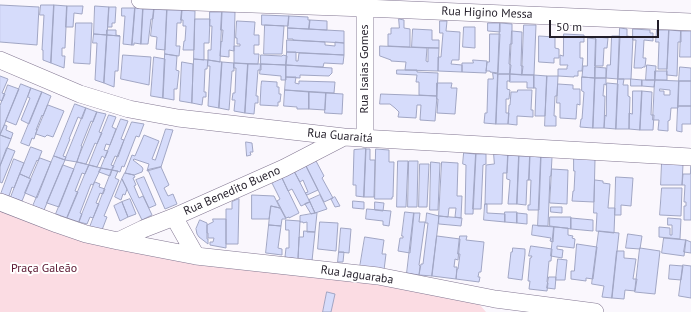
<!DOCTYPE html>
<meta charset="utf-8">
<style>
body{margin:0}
#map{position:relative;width:691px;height:312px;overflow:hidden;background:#faf7fd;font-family:"PT Sans",sans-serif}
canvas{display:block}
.scale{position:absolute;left:549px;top:20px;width:110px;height:18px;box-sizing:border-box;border:2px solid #231e29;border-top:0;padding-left:5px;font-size:12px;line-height:14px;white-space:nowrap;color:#231e29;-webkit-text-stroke:3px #fff;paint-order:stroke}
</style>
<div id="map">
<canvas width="691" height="312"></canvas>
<div class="scale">50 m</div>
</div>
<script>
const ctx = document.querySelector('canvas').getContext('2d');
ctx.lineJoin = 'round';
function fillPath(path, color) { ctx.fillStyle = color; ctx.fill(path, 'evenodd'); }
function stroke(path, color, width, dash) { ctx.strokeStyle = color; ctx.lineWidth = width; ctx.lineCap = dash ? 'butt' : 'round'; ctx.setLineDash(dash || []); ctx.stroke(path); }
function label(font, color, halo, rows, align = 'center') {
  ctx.font = font + ' "PT Sans",sans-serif'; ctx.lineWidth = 4; ctx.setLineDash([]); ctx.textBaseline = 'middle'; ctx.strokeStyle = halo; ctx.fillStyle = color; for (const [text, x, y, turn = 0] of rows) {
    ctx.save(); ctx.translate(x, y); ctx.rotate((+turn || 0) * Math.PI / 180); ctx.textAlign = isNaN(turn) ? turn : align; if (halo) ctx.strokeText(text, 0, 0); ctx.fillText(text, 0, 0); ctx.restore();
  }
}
fillPath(new Path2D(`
 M 0,206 L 108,246 L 468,291 L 486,312 L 0,312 Z`), '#fbdce3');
const building = new Path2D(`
 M 0,5 L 39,7 L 37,45 L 0,42 Z
 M 41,5 L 54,5 L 51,63 L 43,60 L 43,50 L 42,50 L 44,15 L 40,15 Z
 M 54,5 L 67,6 L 65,48 L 62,48 L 62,56 L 65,56 L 64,68 L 51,63 Z
 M 67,6 L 83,6 L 82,14 L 74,13 L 73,27 L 66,27 Z
 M 95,6 L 109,7 L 107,35 L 94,34 Z
 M 109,7 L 116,7 L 115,23 L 112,23 L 112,27 L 108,27 Z
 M 122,8 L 135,8 L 132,45 L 123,44 L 125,16 L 122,16 Z
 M 135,8 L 143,9 L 141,44 L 134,43 L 134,45 L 132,45 Z
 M 143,9 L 154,9 L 153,19 L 151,19 L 148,44 L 141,44 Z
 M 154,9 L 167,10 L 165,50 L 156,49 L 157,37 L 151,36 Z
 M 167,10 L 182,10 L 181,23 L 177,23 L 176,46 L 180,46 L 179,56 L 165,54 Z
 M 182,10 L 195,11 L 194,50 L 183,50 L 184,41 L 185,41 L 186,26 L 183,26 L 183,20 L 181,20 Z
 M 210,12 L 222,12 L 220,62 L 208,60 L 208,50 L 211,50 L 212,26 L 210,26 Z
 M 222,12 L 235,12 L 234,51 L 229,50 L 229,57 L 220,56 L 221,41 L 222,42 L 223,30 L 221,30 Z
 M 262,15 L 289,16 L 288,26 L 262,25 Z
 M 289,16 L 308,17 L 308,20 L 310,20 L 309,29 L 288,28 Z
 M 195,19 L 210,19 L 209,43 L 204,43 L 204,60 L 194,59 Z
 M 399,19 L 404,20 L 404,28 L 410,29 L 410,47 L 388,46 L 388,34 L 391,34 L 391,28 L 399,28 Z
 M 310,20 L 327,21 L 327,30 L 309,29 Z
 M 237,21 L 255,22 L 254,35 L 259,35 L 259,45 L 254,45 L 254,54 L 259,54 L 258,64 L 234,63 L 234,46 L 240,46 L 240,44 L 237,44 L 237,38 L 236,38 Z
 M 440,21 L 447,21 L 446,31 L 460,32 L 459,60 L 452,60 L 451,64 L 462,65 L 462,72 L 438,71 L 438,57 L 441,57 L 443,33 L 440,33 Z
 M 76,23 L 92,23 L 90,64 L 74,63 Z
 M 488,23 L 500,23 L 500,32 L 488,31 Z
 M 500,23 L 512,24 L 512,44 L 510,44 L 509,64 L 511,65 L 510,74 L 498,74 Z
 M 265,25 L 284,26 L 282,54 L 264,54 Z
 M 524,25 L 536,25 L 534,75 L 522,75 Z
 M 464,27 L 475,27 L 475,48 L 463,47 Z
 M 288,28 L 344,31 L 344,43 L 293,40 L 293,39 L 288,39 Z
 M 620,28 L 627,29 L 627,36 L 633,37 L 631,79 L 618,79 Z
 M 413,29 L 432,30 L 432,40 L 439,40 L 439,48 L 412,47 Z
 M 633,29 L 650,30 L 650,33 L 653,33 L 653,41 L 644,40 L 643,58 L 646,58 L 645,67 L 643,67 L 642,68 L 634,68 L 636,40 L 633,40 Z
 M 107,30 L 116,30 L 116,35 L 120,36 L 107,35 Z
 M 657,30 L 669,30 L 667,69 L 658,69 L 659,42 L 656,42 Z
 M 669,30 L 681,31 L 681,42 L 678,42 L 677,76 L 667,75 Z
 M 512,31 L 522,32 L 521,66 L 523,66 L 522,75 L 510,74 Z
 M 681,31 L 691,31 L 691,57 L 680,57 Z
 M 94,34 L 107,35 L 104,83 L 95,80 L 97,43 L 93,43 Z
 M 490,34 L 500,34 L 498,73 L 490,72 L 490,71 L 486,71 L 487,62 L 489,62 Z
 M 564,34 L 584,35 L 584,42 L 580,42 L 580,58 L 583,58 L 582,71 L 578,71 L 578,76 L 574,76 L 574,77 L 558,76 L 558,69 L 567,69 L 567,67 L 568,65 L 560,65 L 560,55 L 563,56 Z
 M 107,35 L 120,36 L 118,71 L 115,71 L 114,87 L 104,83 Z
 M 539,36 L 555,37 L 555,48 L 559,49 L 559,58 L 554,58 L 554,63 L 539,62 Z
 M 612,36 L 620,36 L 618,79 L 606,78 L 607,65 L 610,65 Z
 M 596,37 L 608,38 L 607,48 L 604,48 L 603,66 L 595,66 Z
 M 588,38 L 596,39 L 595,78 L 582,77 L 583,66 L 587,66 Z
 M 287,40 L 325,42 L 325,45 L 335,46 L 335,42 L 344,43 L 344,55 L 287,52 Z
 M 380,46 L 427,48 L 426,61 L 428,62 L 428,48 L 439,48 L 438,71 L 405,70 L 406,62 L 391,61 L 391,60 L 380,56 Z
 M 287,52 L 296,52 L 296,61 L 298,61 L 299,53 L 344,55 L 343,64 L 324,63 L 323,67 L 286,65 Z
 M 165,54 L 177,56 L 176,70 L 179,71 L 177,89 L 174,89 L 174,100 L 163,98 Z
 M 123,55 L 151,57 L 149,85 L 121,79 Z
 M 261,55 L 282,56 L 283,55 L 287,56 L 286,65 L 261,64 Z
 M 154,57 L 165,59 L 163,98 L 151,96 Z
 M 194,59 L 208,60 L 207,69 L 205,69 L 204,92 L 206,92 L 206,97 L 203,97 L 202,105 L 192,103 Z
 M 208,60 L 222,62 L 219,108 L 208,106 L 210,66 L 208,66 Z
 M 473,60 L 487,61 L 486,73 L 462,72 L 462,63 L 473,63 Z
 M 182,62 L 193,64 L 192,103 L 180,101 Z
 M 222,62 L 234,63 L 234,71 L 232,71 L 229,110 L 219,108 Z
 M 234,63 L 248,64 L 245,113 L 234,111 L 235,101 L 235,100 L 232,100 L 233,93 L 235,93 L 236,68 L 234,68 Z
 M 248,64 L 261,64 L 261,70 L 258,70 L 256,96 L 258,96 L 258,103 L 255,103 L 254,114 L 245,113 Z
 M 261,64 L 286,65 L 286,80 L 281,80 L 281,76 L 260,74 Z
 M 286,65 L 332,68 L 332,73 L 329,76 L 300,75 L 300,78 L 286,77 Z
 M 647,65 L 656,66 L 655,80 L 646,80 Z
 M 595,67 L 606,68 L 606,78 L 595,78 Z
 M 680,67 L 691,68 L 691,81 L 679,81 Z
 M 397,70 L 417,70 L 417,72 L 438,73 L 437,96 L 419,95 L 419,82 L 416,82 L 417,75 L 397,74 Z
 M 655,71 L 667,71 L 667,80 L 655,80 Z
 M 493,73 L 498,74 L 496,124 L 484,123 L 485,113 L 487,113 L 488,79 L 493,79 Z
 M 498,74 L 510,74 L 510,81 L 507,81 L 507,89 L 510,90 L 509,99 L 506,99 L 506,113 L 509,113 L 508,124 L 496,124 Z
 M 510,74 L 534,75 L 534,88 L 527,88 L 527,82 L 510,82 Z
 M 534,75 L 547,76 L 545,116 L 535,116 L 536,88 L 534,88 Z
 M 0,76 L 8,79 L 2,93 L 5,94 L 2,101 L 0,100 Z
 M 547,76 L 558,76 L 557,96 L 555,96 L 554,116 L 556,116 L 556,126 L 545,126 Z
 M 286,77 L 296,77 L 295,83 L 299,84 L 299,81 L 335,82 L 334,93 L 285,90 Z
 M 582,77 L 595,78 L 593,128 L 580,127 L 581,119 L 582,119 L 584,92 L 582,91 Z
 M 595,78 L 606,78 L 606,85 L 604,84 L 603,96 L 605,96 L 604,128 L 593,128 Z
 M 618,79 L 624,79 L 623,85 L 628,85 L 628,96 L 630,97 L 629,129 L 616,129 Z
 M 631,79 L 642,80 L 642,86 L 631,86 Z
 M 642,80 L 655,80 L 654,87 L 642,86 Z
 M 655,80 L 679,81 L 678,108 L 671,108 L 670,120 L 668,121 L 668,131 L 658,130 L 659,120 L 653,120 ZM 660,89 L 670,90 L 670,95 L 664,95 L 664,91 L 660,91 Z
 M 262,81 L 277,82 L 277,87 L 279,87 L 279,94 L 281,94 L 280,102 L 278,102 L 278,106 L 260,105 L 261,86 Z
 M 679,81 L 691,81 L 691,106 L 678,106 Z
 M 437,83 L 452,83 L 451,88 L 457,88 L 455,114 L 437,113 L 438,99 L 437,99 Z
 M 607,83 L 618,84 L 616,129 L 604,128 L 605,115 L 606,116 Z
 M 21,84 L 31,88 L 16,125 L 6,121 Z
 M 558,84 L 573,85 L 573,89 L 580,89 L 580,105 L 577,104 L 576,119 L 560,118 L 560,103 L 557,103 Z
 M 8,85 L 19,89 L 0,135 L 0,106 Z
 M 31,88 L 42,92 L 29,124 L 21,120 L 30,98 L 28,97 Z
 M 285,90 L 309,92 L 309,109 L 297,109 L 297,107 L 284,106 Z
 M 518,90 L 532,90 L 531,110 L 533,110 L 533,117 L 517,116 L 517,125 L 508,124 L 509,105 L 510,105 L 511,92 L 517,92 Z
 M 633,91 L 642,91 L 640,130 L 629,129 L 629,113 L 632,114 Z
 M 642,91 L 652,92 L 651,115 L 654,115 L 653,130 L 640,130 Z
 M 42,92 L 51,96 L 43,116 L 42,115 L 36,130 L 37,130 L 34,139 L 32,138 L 29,146 L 21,143 Z
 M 309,92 L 326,93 L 325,110 L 309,109 Z
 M 326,93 L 343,94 L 342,114 L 325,113 Z
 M 381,94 L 437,96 L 435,121 L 420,120 L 421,105 L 417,105 L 416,118 L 398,117 L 399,112 L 395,108 L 390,104 L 380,104 Z
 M 75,104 L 86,108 L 82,119 L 78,117 L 69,139 L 70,139 L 63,156 L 66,157 L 65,160 L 54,156 Z
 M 48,105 L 64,111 L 53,137 L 47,135 L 45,137 L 36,134 Z
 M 678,106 L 691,106 L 691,124 L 682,124 L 682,132 L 677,131 Z
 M 86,108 L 97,112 L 93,122 L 91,121 L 81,146 L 82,146 L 77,162 L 65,160 Z
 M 97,112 L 106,114 L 99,132 L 102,133 L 97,144 L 95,143 L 86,164 L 77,162 Z
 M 109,115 L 116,117 L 112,127 L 116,129 L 110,145 L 106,144 L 104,150 L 108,151 L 105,158 L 102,156 L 97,167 L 89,165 Z
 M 121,119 L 128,121 L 121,139 L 124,140 L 118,157 L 115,156 L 111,165 L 114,166 L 112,170 L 101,168 Z
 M 132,122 L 144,124 L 139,137 L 136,136 L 124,167 L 122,166 L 120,172 L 112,170 Z
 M 5,125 L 7,126 L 6,130 L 13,133 L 11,139 L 0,135 Z
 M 166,129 L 173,130 L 161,167 L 147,171 L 149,164 L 134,159 L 133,160 L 142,167 L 143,169 L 142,172 L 134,175 L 125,173 L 132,155 L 135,156 L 144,135 L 159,141 L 152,159 L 155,160 Z
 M 0,135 L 11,139 L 0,166 Z
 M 246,142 L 252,143 L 253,152 L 250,152 L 251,155 L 247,156 Z
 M 31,147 L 42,151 L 38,161 L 37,160 L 29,178 L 20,174 Z
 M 7,148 L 15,151 L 2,183 L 0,182 L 0,166 Z
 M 366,149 L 370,149 L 370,160 L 375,160 L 374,197 L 364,197 Z
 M 366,149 L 364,197 L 356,196 L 356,185 L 353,185 L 354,150 Z
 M 376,149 L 389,150 L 389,162 L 394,162 L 393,197 L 392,197 L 392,199 L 375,199 Z
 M 464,153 L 476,154 L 473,214 L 465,214 L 466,165 L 463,164 Z
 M 476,154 L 486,154 L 486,164 L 483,165 L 481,209 L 473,209 Z
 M 494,154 L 508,155 L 507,173 L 503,173 L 502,204 L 485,204 L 486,165 L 494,164 Z
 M 508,155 L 519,156 L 517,204 L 508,204 L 510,180 L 507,179 Z
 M 54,156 L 65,160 L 44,210 L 33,206 Z
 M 519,156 L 530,156 L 529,180 L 527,180 L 526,205 L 517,204 Z
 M 530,156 L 541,157 L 539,210 L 528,210 L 528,205 L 530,205 L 531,180 L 529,180 Z
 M 541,157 L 552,157 L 551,176 L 550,176 L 548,226 L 538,226 Z
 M 40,158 L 51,162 L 37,198 L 25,193 Z
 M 574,158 L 595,159 L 594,202 L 572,201 L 573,191 L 574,191 L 575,171 L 574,171 Z
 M 14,159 L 24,163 L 14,188 L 12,187 L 9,196 L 1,194 Z
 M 316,161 L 324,176 L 322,178 L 333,198 L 324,202 L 306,166 Z
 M 398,161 L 408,161 L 406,207 L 397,207 Z
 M 409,161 L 418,161 L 417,207 L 408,207 Z
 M 77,162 L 89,165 L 85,174 L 82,173 L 75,191 L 78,192 L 67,218 L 56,214 Z
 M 431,162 L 440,163 L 438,210 L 430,210 Z
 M 442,162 L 458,163 L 457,196 L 462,196 L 461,218 L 455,217 L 456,208 L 449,208 L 448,217 L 439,216 Z
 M 662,162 L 683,164 L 682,185 L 661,185 Z
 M 420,164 L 429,164 L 427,207 L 419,207 Z
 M 691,164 L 691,220 L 684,220 L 684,206 L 686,206 L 686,202 L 684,202 L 685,185 L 682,185 L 683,174 L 690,174 Z
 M 63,165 L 74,169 L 59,207 L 47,203 Z
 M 89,165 L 101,168 L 93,185 L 91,184 L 80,213 L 82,214 L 79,222 L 67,218 Z
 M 306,166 L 318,190 L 307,195 L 305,193 L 308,192 L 303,180 L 300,182 L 294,171 Z
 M 161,167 L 169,185 L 164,188 L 168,196 L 173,194 L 177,204 L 165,209 L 148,170 Z
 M 101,168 L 112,170 L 110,176 L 99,172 Z
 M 552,169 L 568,170 L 567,204 L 550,203 Z
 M 112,170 L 118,171 L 115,178 L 119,180 L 104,216 L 107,217 L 102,230 L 90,227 Z
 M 294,171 L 310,202 L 301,206 L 292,189 L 288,191 L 282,178 Z
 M 125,173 L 134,175 L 135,177 L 133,178 L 136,185 L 134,186 L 139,198 L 143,196 L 152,215 L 142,220 L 122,179 Z
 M 20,174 L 31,179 L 22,201 L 11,197 Z
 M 144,177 L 156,205 L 149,208 L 136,180 Z
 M 616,177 L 633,178 L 631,206 L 621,205 L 621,215 L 615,215 Z
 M 282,178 L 299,213 L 289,218 L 289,217 L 286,218 L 277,201 L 280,199 L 272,183 Z
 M 122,179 L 127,189 L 125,195 L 123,194 L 121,200 L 115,197 Z
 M 595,180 L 603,181 L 603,183 L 610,184 L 608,208 L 615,208 L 614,233 L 596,231 L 597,213 L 594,213 Z
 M 95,182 L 100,184 L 99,187 L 105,189 L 103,194 L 100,193 L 96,203 L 99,204 L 93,218 L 90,217 L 87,224 L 79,222 Z
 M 662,188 L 682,188 L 681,216 L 660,215 Z
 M 252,195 L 274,196 L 280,208 L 271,206 L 269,219 L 252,219 Z
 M 320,195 L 327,209 L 315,213 L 309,200 Z
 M 335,197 L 340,206 L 335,207 L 331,199 Z
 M 130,199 L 136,214 L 128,217 L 122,202 Z
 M 239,199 L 238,244 L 226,244 L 226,209 L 232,209 L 232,202 Z
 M 353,201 L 364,202 L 364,209 L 353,208 Z
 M 122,202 L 128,217 L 120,221 L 114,206 Z
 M 310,202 L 315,213 L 311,214 L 305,204 Z
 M 375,202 L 384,203 L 383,211 L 375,210 Z
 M 485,204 L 487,204 L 487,213 L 505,214 L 505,222 L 484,220 Z
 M 271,206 L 280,208 L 286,219 L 282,219 L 281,226 L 269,225 Z
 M 551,207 L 562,207 L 562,213 L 551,212 Z
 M 367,209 L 391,211 L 389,226 L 383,225 L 383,221 L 366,219 Z
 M 405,212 L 414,213 L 410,253 L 398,251 L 400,238 L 403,238 L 403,236 L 402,236 Z
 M 505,212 L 517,212 L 517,223 L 505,222 Z
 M 317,213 L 315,232 L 307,232 L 307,222 L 303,223 L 303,222 L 300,222 L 300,216 Z
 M 414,213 L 420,213 L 419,222 L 425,222 L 419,265 L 420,266 L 419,275 L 407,273 Z
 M 427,213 L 439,216 L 432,276 L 419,275 L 421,264 L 423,264 L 428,223 L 426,223 Z
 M 517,213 L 527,214 L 527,224 L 517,223 Z
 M 439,216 L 462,218 L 461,226 L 439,224 Z
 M 550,217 L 571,217 L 571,229 L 550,226 Z
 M 571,218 L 593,220 L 593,231 L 571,229 Z
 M 668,218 L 681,219 L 680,239 L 659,237 L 659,227 L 670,228 L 670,235 L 672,235 L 672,225 L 668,225 Z
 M 213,219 L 226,219 L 226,248 L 210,245 L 210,242 L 213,242 L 214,238 L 208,238 L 208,233 L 207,233 L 207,225 L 213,222 Z
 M 200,220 L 207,223 L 207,239 L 208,239 L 208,244 L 199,237 L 197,234 L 196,229 Z
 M 286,220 L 300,221 L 298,259 L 285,257 L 286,248 L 289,248 L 289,230 L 286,230 Z
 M 320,222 L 338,223 L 336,251 L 318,249 Z
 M 269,225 L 281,226 L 278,248 L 282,249 L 282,255 L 266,253 Z
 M 533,225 L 554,227 L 553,242 L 550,241 L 551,238 L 532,235 Z
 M 554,227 L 568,228 L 568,235 L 573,236 L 572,238 L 575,239 L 574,248 L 557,246 L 557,249 L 563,250 L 562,258 L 551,256 Z
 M 341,228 L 351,229 L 349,253 L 339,252 Z
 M 304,231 L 315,232 L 312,261 L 298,259 L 299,237 L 303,237 Z
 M 599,231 L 619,233 L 612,298 L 602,297 L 604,286 L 592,284 Z
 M 628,234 L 642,236 L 640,249 L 626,248 Z
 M 437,236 L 460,239 L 458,260 L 455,259 L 454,267 L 457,267 L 456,279 L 432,276 Z
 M 460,236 L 467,236 L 466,240 L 484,242 L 481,272 L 479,272 L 478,277 L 480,277 L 479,282 L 456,279 L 457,269 L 458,269 L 460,254 L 458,254 Z
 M 365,237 L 384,240 L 382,254 L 386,254 L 384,270 L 360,267 Z
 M 664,238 L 686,240 L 684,256 L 662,253 Z
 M 686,240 L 691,242 L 691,253 L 684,252 Z
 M 577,244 L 597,247 L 593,279 L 586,278 L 586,281 L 571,279 L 571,271 L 574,271 Z
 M 531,246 L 552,249 L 551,261 L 549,261 L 547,282 L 548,283 L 547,291 L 529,289 L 530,281 L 528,281 L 530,258 L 531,258 L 532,256 L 529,256 Z
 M 513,248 L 525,249 L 525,254 L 522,280 L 508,278 L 511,252 L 512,252 Z
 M 640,248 L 660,251 L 655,294 L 635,292 Z
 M 617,251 L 624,251 L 624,258 L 636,259 L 633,279 L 637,279 L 635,291 L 625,290 L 624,299 L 612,298 Z
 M 339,252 L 344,252 L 343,262 L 338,262 Z
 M 558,259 L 567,260 L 565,280 L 556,280 Z
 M 670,265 L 683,266 L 681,280 L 669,279 Z
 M 683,265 L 691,266 L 691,298 L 679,296 Z
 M 549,277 L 556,277 L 555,289 L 547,288 Z
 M 327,292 L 335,294 L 331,312 L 323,312 Z`);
fillPath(building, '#d6dcfb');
stroke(building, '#a1a6c4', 1);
const minor = new Path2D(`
 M 140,0 L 365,8 L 691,22
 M 0,60 L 80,94 L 129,109 L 178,118 L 344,137 L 691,157
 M 365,139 L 365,0
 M 0,202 L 57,224 L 86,234 L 118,241 L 196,256 L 378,276 L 495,299 L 595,312
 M 174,217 L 196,256
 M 118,241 L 143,229 L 174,217 L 284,168 L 344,137`);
stroke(minor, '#837792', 18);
stroke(minor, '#fff', 17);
label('12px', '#231e29', '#fff', [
 ["Rua Higino Messa",487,13,2],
 ["Rua Isaias Gomes",365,69,-90],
 ["Rua Guaraitá",340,136,5],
 ["Rua Benedito Bueno",232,191,-24],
 ["Rua Jaguaraba",357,275,8]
]);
label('12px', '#5a1630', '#fff', [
 ["Praça Galeão",44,269]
]);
</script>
